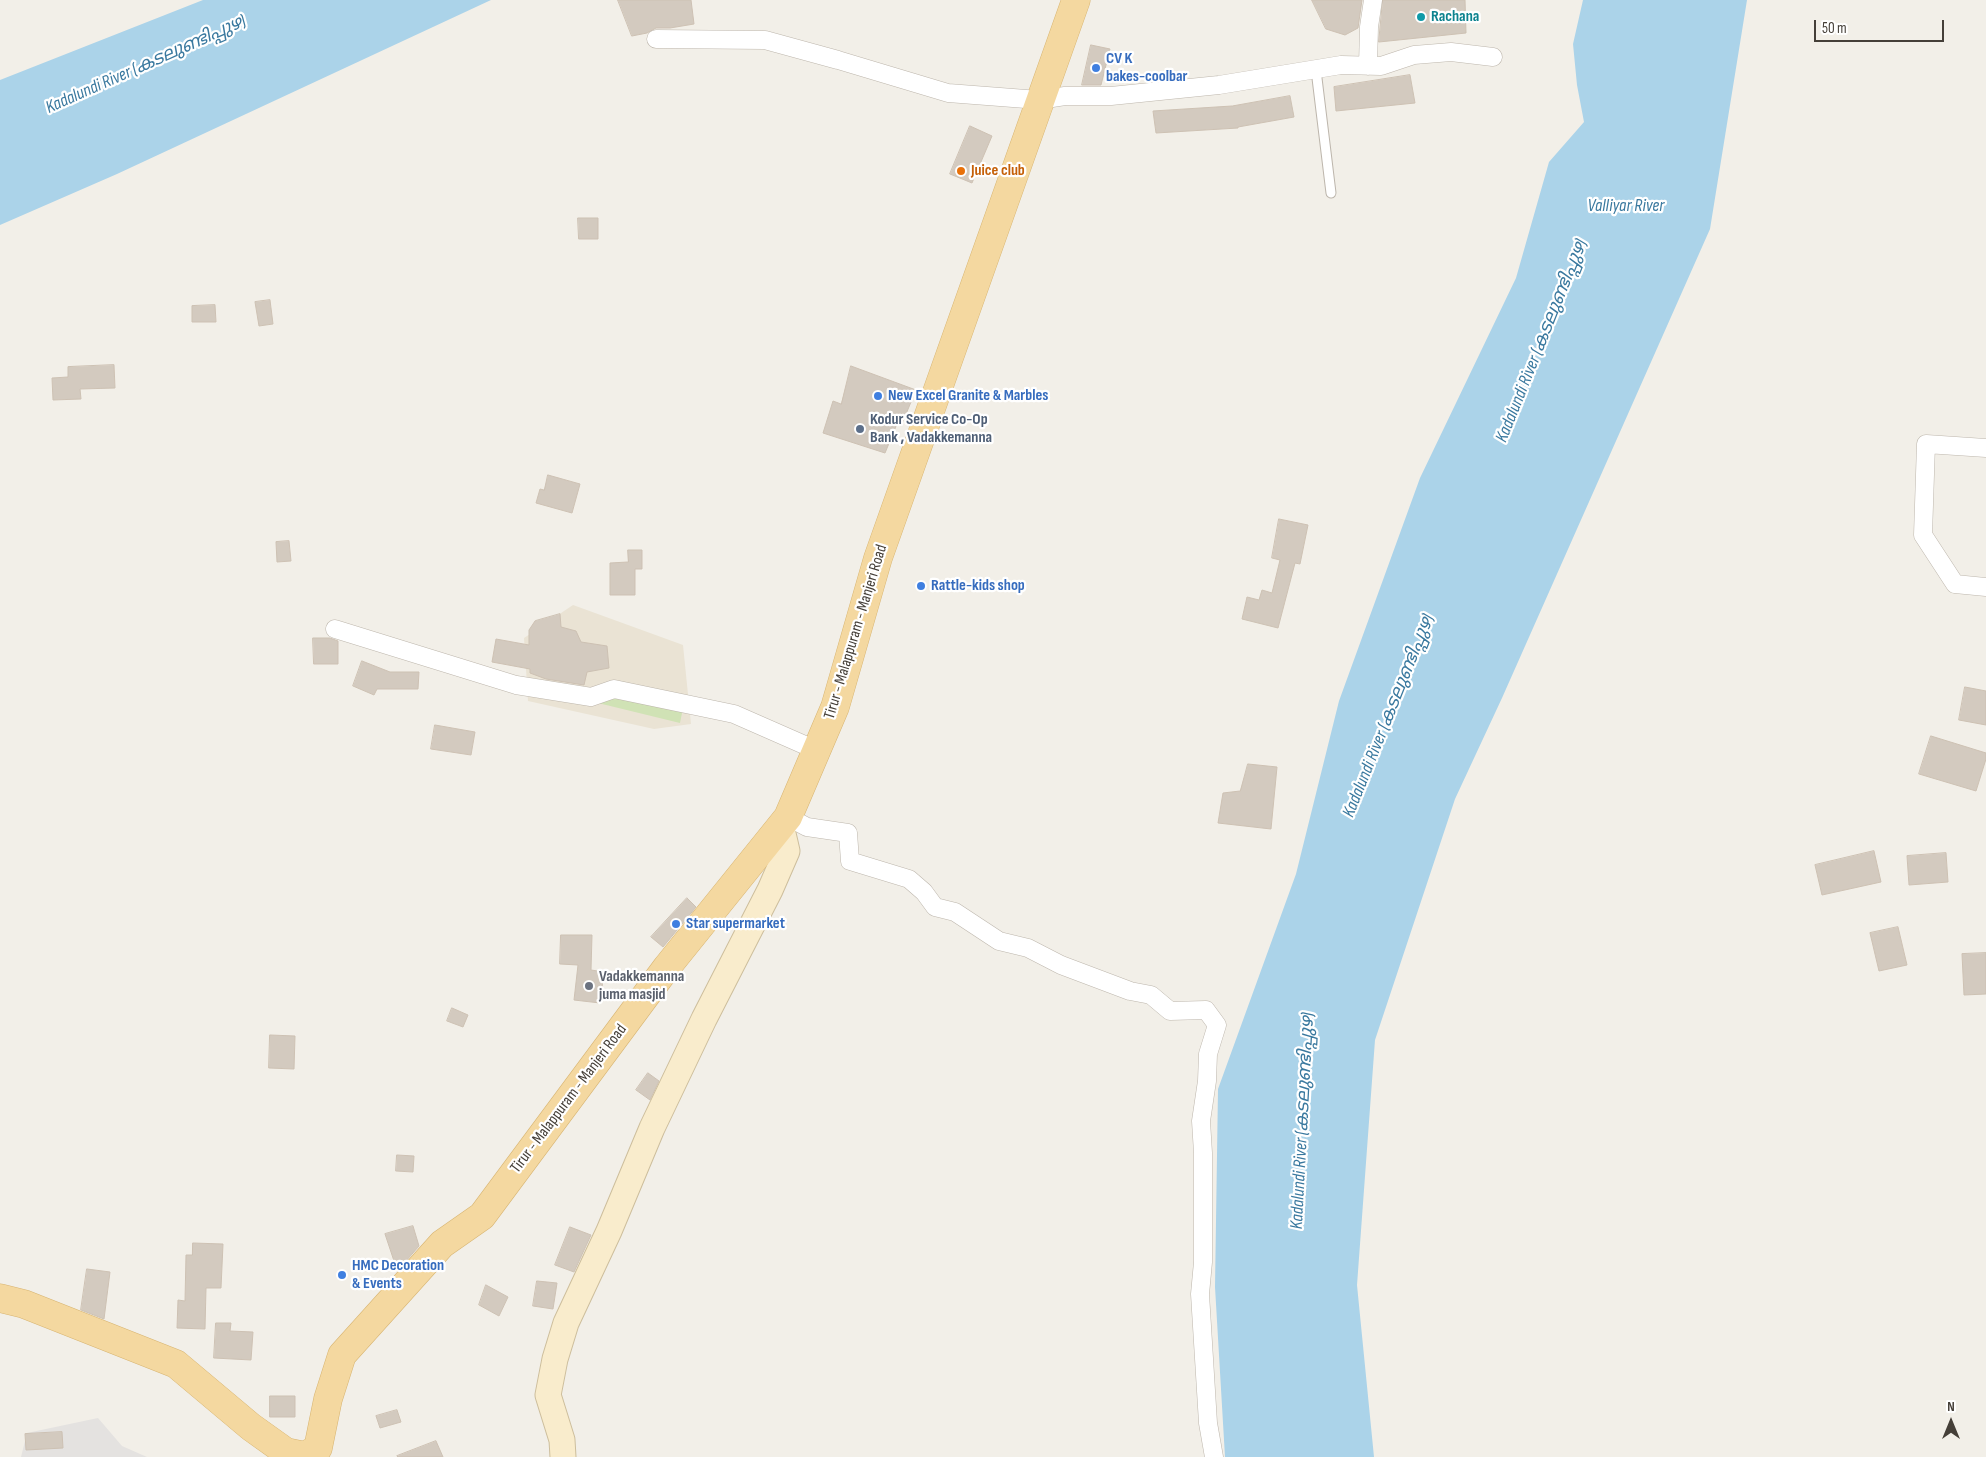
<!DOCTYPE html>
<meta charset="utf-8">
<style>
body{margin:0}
#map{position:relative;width:1986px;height:1457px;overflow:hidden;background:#f2efe8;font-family:"Sofia Sans Condensed",sans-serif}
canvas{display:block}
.north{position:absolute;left:1926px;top:1397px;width:50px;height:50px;-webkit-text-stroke:4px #fff;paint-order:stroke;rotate:0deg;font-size:14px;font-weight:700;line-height:20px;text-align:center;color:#453f38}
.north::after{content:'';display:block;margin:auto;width:18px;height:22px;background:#453f38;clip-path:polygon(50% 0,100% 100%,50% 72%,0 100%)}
.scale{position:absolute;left:1814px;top:20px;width:130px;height:22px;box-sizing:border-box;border:2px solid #453f38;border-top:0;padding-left:6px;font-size:15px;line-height:18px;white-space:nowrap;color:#453f38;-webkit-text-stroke:4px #fff;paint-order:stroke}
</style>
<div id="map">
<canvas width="1986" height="1457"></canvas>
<div class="north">N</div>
<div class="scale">50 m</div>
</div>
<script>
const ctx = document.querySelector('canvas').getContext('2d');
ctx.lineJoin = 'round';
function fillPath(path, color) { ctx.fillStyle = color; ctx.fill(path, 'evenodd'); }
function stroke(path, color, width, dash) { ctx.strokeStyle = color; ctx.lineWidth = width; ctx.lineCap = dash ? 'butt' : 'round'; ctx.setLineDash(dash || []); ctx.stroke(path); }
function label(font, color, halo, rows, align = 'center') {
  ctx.font = font + ' "Sofia Sans Condensed","Noto Sans Malayalam",sans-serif'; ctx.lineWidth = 4.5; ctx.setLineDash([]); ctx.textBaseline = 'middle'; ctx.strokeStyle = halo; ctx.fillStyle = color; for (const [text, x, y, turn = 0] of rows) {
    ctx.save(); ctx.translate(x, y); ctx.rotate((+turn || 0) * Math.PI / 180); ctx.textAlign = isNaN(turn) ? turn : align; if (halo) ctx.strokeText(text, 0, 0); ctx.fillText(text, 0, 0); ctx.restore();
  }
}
fillPath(new Path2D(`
 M 573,605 L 683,645 L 691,724 L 654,729 L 528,701 L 524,638 Z`), '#eae3d4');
fillPath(new Path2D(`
 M 622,681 L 683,708 L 680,723 L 598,703 L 601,685 Z`), '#d0e2b5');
fillPath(new Path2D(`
 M 98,1418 L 122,1446 L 147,1457 L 21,1457 L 27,1433 Z`), '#e4e2e0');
fillPath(new Path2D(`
 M 203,0 L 491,0 L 117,174 L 0,225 L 0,80 Z
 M 1583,0 L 1747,0 L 1710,229 L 1502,698 L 1455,799 L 1375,1040 L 1357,1285 L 1374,1457 L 1225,1457 L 1215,1287 L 1218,1089 L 1296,874 L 1339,701 L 1420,478 L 1516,278 L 1549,162 L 1584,122 L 1577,85 L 1573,44 Z`), '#abd3e9');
const building = new Path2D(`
 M 618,0 L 691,0 L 694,24 L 670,28 L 656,28 L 647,33 L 632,36 Z
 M 1312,0 L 1362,0 L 1358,28 L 1345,35 L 1326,29 Z
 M 1383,0 L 1465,0 L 1466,33 L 1379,42 Z
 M 1091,45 L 1110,49 L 1101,85 L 1082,85 Z
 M 1410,75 L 1415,103 L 1336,111 L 1334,87 Z
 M 1290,96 L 1294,117 L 1238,127 L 1238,128 L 1156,133 L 1153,111 L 1232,106 Z
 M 970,126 L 992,136 L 972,183 L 950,174 Z
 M 578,218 L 598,218 L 598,239 L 579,239 Z
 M 270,300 L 273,324 L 259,326 L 255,302 Z
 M 215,305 L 216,322 L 192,322 L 192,306 Z
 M 114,365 L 115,388 L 80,389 L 81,399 L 53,400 L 52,378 L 68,377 L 68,367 Z
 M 851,366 L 916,390 L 901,426 L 897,424 L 885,453 L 823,433 L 833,401 L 841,404 Z
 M 548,475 L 580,484 L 572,513 L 536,503 L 540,489 L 544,490 Z
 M 1279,519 L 1308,525 L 1300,564 L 1295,563 L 1278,628 L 1242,619 L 1247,597 L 1259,600 L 1262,590 L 1272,593 L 1280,560 L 1272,558 Z
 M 289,541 L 291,561 L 277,562 L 276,542 Z
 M 628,550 L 642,550 L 642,569 L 635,569 L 635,595 L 610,595 L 610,563 L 628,562 Z
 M 560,614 L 561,627 L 576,631 L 581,642 L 607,646 L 609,668 L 587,672 L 584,685 L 546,679 L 530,673 L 530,669 L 492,662 L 496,639 L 529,645 L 529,630 L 535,621 Z
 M 313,638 L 330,638 L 338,641 L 338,664 L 314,664 Z
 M 362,661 L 390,672 L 419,672 L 418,689 L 377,689 L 374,695 L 353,686 Z
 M 1965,687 L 1986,691 L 1986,725 L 1959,720 Z
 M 435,725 L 475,732 L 471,755 L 431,749 Z
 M 1931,736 L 1986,753 L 1986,759 L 1976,791 L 1919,774 Z
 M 1248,764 L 1277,767 L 1271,829 L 1218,823 L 1223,793 L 1240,791 Z
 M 1874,851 L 1881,882 L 1822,895 L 1815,865 Z
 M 1946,853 L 1948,882 L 1909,885 L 1907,856 Z
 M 687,898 L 696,907 L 663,947 L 651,937 Z
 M 1898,927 L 1907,965 L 1879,971 L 1870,933 Z
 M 561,935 L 592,935 L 591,970 L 604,972 L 600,1003 L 574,1000 L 578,965 L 560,964 Z
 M 1986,953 L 1986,994 L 1964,995 L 1962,954 Z
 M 452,1008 L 468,1015 L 463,1027 L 447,1021 Z
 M 270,1035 L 295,1036 L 294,1069 L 269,1068 Z
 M 648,1073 L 659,1081 L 650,1100 L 636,1090 Z
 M 397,1155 L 414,1156 L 413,1172 L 396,1171 Z
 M 413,1226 L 419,1246 L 406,1261 L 395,1264 L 385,1234 Z
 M 570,1227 L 591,1235 L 574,1272 L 555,1265 Z
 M 193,1243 L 223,1244 L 221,1288 L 206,1288 L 205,1329 L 177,1328 L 178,1300 L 185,1301 L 186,1255 L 192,1255 Z
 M 87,1269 L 110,1272 L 104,1319 L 81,1310 Z
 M 537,1281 L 557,1283 L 553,1309 L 533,1306 Z
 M 486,1285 L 508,1297 L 499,1316 L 479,1305 Z
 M 216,1323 L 231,1323 L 230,1331 L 253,1332 L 251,1360 L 214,1358 Z
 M 270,1396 L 295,1396 L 295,1417 L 270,1417 Z
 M 397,1410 L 401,1422 L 380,1428 L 376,1416 Z
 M 62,1432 L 63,1448 L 26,1450 L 25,1434 Z
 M 436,1441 L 443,1457 L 398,1457 L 397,1456 Z`);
fillPath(building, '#d3cabf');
stroke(building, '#cdc1b3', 1);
const lane = new Path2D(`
 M 1316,70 L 1331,193`);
const street = new Path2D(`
 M 656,39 L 765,40 L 838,60 L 948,93 L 1039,100 L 1065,96 L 1111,96 L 1219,85 L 1341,65 L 1381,66 L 1414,55 L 1451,52 L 1493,57
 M 1368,66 L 1369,27 L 1373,0
 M 1986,448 L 1926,444 L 1923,535 L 1955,584 L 1986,587
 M 335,629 L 516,685 L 591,697 L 614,689 L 734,714 L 816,750
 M 788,817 L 807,827 L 848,833 L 850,861 L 909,879 L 924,892 L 935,907 L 955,912 L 999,941 L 1028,948 L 1061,965 L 1130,991 L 1151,995 L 1170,1011 L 1206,1010 L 1217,1025 L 1208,1054 L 1207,1081 L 1201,1121 L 1203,1153 L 1203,1262 L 1200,1294 L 1208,1423 L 1214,1457`);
const secondary = new Path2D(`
 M 563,1457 L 562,1440 L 548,1395 L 555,1359 L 566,1323 L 609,1231 L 652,1128 L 704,1019 L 770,890 L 787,851 L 781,825`);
const primary = new Path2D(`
 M 0,1298 L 24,1304 L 176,1364 L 251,1427 L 286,1452 L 305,1456 L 318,1448 L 328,1399 L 342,1355 L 442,1244 L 482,1216 L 667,967 L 788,817 L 835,707 L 878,558 L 1076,0`);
stroke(lane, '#bdb6ac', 11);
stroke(street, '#bdb6ac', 19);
stroke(secondary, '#cdbe9c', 27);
stroke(primary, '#d7b471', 29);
stroke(lane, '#fff', 9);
stroke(street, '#fff', 18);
stroke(secondary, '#f9eccc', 25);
stroke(primary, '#f4d8a0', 28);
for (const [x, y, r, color] of [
 [1421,17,5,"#0f9aa8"],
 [1096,68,5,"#3f7fe0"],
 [961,171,5,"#e8710a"],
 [878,396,5,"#3f7fe0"],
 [860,429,5,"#5c6f8a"],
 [921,586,5,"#3f7fe0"],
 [676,924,5,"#3f7fe0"],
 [589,986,5,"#6b7280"],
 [342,1275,5,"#3f7fe0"]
]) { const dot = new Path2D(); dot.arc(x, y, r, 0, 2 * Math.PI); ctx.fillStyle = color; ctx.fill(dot); stroke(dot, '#fff', 2); }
label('bold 16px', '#0d838f', '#fff', [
 ["Rachana",1431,17]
], 'left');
label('bold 16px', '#366cbe', '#fff', [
 ["CV K",1106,59],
 ["bakes-coolbar",1106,77],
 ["New Excel Granite & Marbles",888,396],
 ["Rattle-kids shop",931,586],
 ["Star supermarket",686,924],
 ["HMC Decoration",352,1266],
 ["& Events",352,1284]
], 'left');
label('bold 16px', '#c56008', '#fff', [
 ["Juice club",971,171]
], 'left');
label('bold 16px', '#4e5e75', '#fff', [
 ["Kodur Service Co-Op",870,420],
 ["Bank , Vadakkemanna",870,438]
], 'left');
label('16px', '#453f38', '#fff', [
 ["Tirur - Malappuram - Manjeri Road",856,632,-73],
 ["Tirur - Malappuram - Manjeri Road",569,1099,-53]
]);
label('bold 16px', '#5b616d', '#fff', [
 ["Vadakkemanna",599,977],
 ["juma masjid",599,995]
], 'left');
label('italic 18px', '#3a799f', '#fff', [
 ["Kadalundi River (കടലുണ്ടിപ്പുഴ)",146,65,-24],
 ["Valliyar River",1626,206],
 ["Kadalundi River (കടലുണ്ടിപ്പുഴ)",1542,341,-68],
 ["Kadalundi River (കടലുണ്ടിപ്പുഴ)",1389,716,-68],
 ["Kadalundi River (കടലുണ്ടിപ്പുഴ)",1303,1121,-87]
]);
</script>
